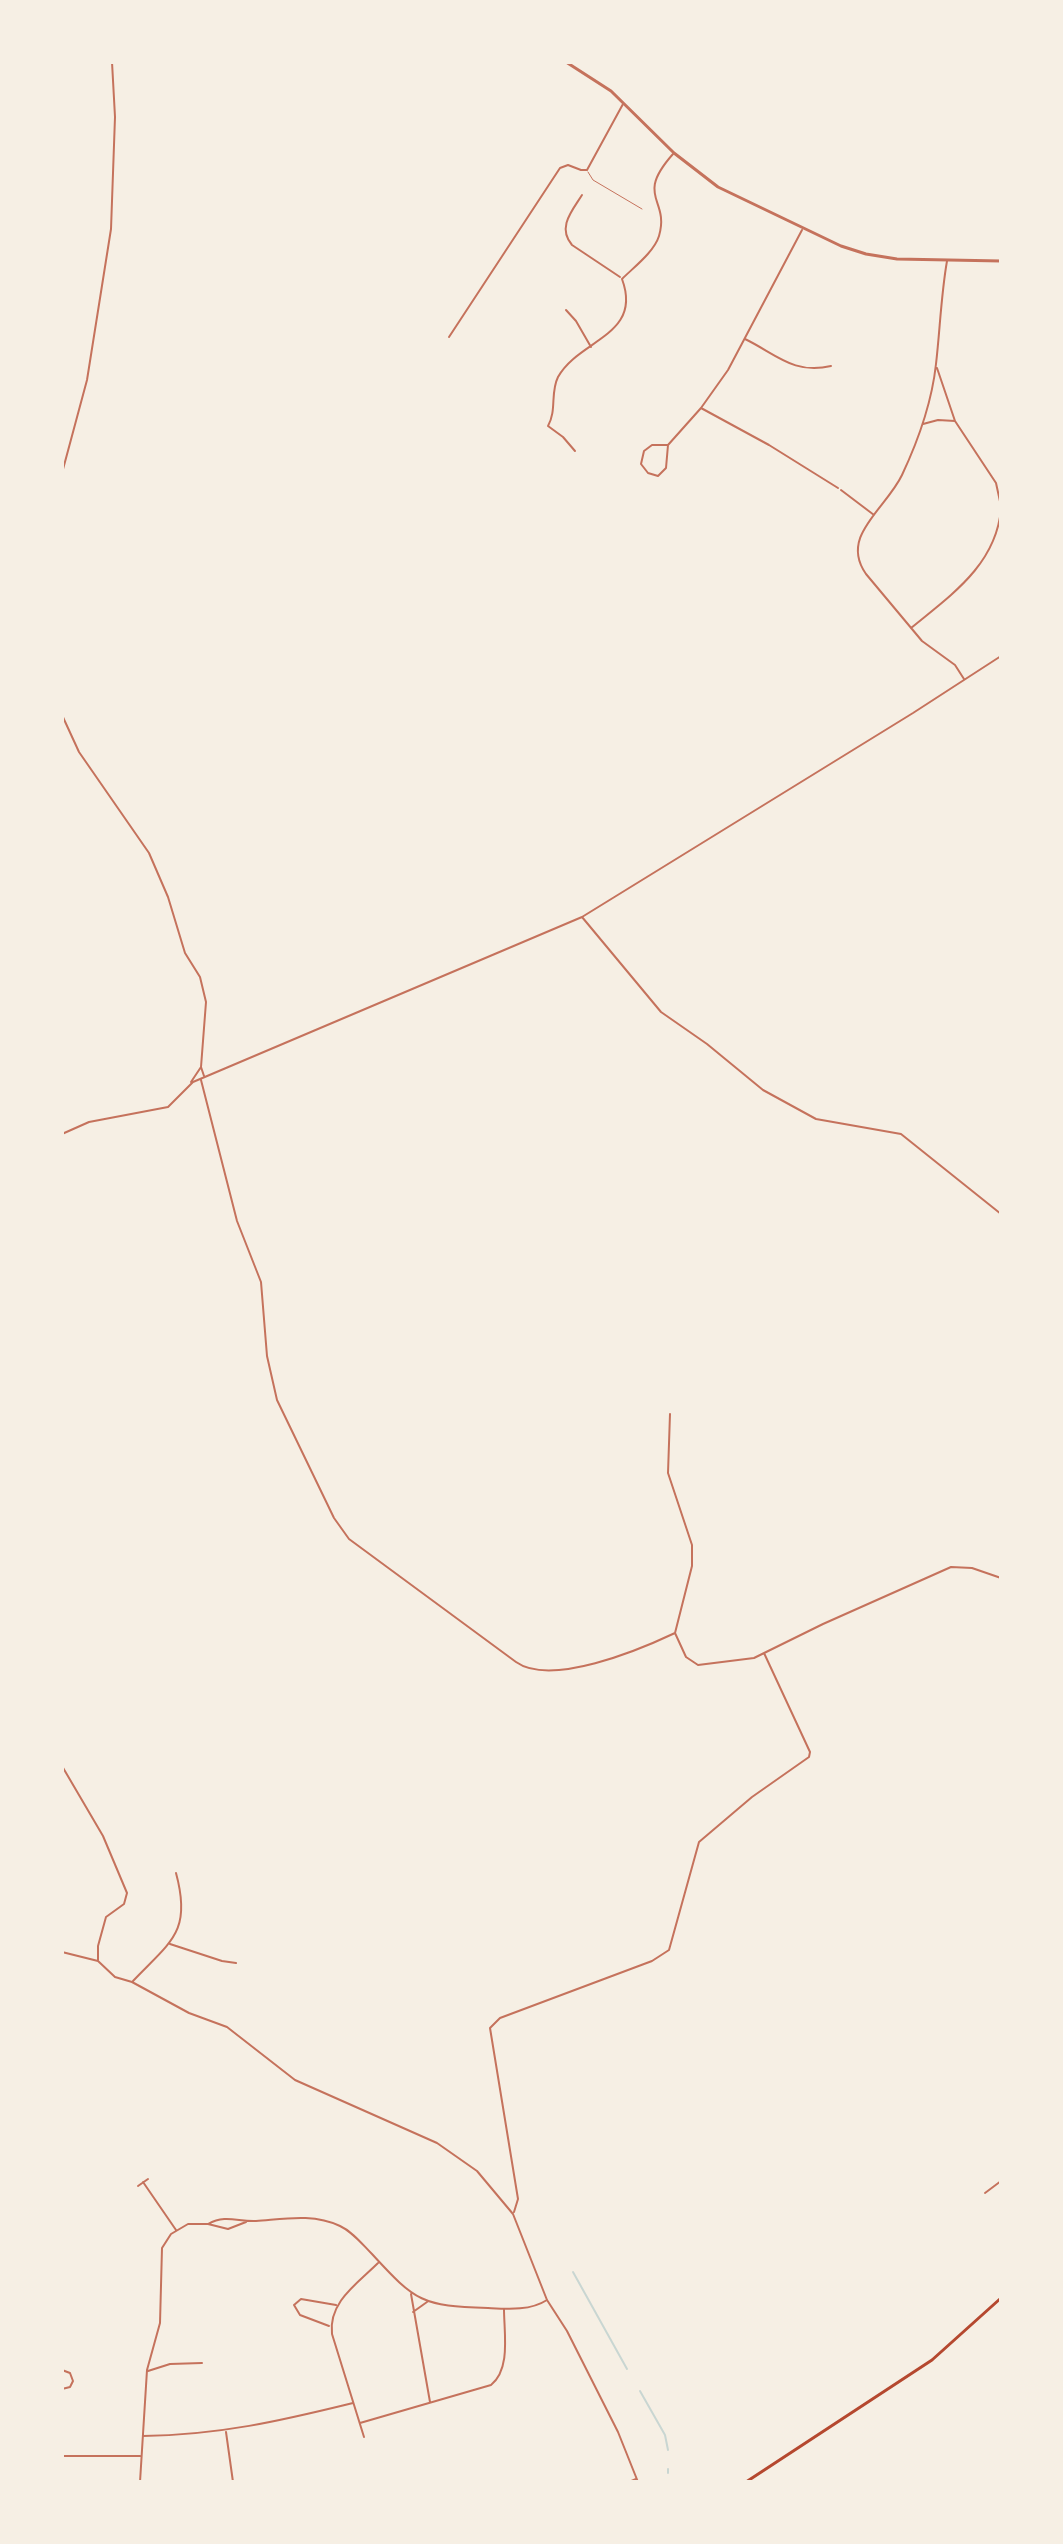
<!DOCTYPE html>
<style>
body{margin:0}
#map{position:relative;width:1063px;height:2544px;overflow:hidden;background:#f6efe4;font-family:"Source Sans 3",sans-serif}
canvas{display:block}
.frame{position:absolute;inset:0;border:64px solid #f6efe4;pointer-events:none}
</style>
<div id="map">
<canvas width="1063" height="2544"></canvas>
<div class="frame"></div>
</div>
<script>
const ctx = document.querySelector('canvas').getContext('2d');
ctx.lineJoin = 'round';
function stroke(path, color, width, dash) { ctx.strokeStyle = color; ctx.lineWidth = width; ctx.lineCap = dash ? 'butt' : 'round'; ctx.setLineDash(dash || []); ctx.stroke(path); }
stroke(new Path2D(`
 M 573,2272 L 627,2369
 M 640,2391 L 665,2435 L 668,2450
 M 668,2473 L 668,2469`), '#c9d6d2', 2);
stroke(new Path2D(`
 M 588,172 L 593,180 L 642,209`), '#c5725c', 1);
stroke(new Path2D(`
 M 582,195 C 572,211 557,227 572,245 L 620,277
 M 947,261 C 941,295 940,330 936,364 C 932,401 918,441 902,475 C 886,509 839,536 866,574 L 922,641 L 955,665 L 964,679
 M 566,310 L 576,321 L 591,347
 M 449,337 L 560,168 L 568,165 L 581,170 L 587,170 L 623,104
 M 745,339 C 776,354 794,375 831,366
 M 701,408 L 769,445 L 838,488
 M 955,421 L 996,483 L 1001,506
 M 923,424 L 938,420 L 955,421 L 937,368
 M 668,445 L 666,468 L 658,476 L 648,473 L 641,464 L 644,451 L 652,445 L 668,445 L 701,408 L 728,370 L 802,230
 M 575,451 L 563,437 L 548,426 C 557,410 550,393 558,377 C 579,339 643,336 622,279 C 634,267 654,252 659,236 C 670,198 634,198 673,154
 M 62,473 L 87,380 L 111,229 L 115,117 L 112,62
 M 841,490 L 874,515
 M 911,628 C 951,595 996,565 1001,509
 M 62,715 L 79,752 L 149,853 L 168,897 L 185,953 L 200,977 L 206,1002 L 201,1067 L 204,1076
 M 582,917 L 661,1012 L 707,1044 L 763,1090 L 816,1119 L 901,1134 L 1001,1214
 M 201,1080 L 237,1221 L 261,1282 L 267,1356 L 277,1400 L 334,1518 L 349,1539 L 516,1662 C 551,1687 639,1650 675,1633
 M 191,1082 L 201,1067
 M 62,1134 L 89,1122 L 168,1107 L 193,1082 L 582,917 L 913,713 L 1001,656
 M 670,1414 L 668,1473 L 692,1545 L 692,1566 L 675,1633 L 686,1657 L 698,1665 L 754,1658 L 823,1624 L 951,1567 L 972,1568 L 1001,1578
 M 62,1766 L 103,1836 L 127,1893 L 124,1904 L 106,1917 L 98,1946 L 98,1960
 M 170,1944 L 222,1961 L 236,1963
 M 62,1952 L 98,1961 L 115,1977 L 132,1982 L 189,2013 L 227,2027 L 295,2080 L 437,2143 L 477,2171 L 513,2214 L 547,2300 L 567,2331 L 618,2432 L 638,2482
 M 133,1981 C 171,1941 192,1932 176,1873
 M 143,2182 L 176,2230
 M 138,2186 L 148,2179
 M 985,2193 L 1001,2181
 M 514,2212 L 518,2199 L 490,2028 L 500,2018 L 652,1961 L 669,1950 L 699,1842 L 752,1797 L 809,1757 L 810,1752 L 764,1653
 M 208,2224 C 226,2214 238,2222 256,2221 C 284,2219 313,2213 340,2226 C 353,2232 362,2244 372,2254 C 416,2302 422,2306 488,2308 C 507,2309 530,2311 547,2300
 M 411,2294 L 430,2402
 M 413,2312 L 427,2302
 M 329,2326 L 300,2315 L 294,2305 L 301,2299 L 336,2305
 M 62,2370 L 70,2373 L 73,2381 L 70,2387 L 62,2389
 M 148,2371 L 170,2364 L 202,2363
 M 360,2423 L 491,2385 C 511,2369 504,2333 504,2309
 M 226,2432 L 233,2482
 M 143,2436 C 219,2435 280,2421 353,2403
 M 364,2437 L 332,2334 C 328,2302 358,2283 378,2263
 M 62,2456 L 140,2456
 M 140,2482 L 147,2370 L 160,2323 L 162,2248 L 171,2234 L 188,2224 L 208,2224 L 228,2229 L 246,2222
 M 629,2482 L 636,2479`), '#c5725c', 2);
stroke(new Path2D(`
 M 566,62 L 611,91 L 674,153 L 718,187 L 841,246 L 866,254 L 897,259 L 1001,261`), '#c5725c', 3);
stroke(new Path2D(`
 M 746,2482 L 932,2360 L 1001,2298`), '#b5482f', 3);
</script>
